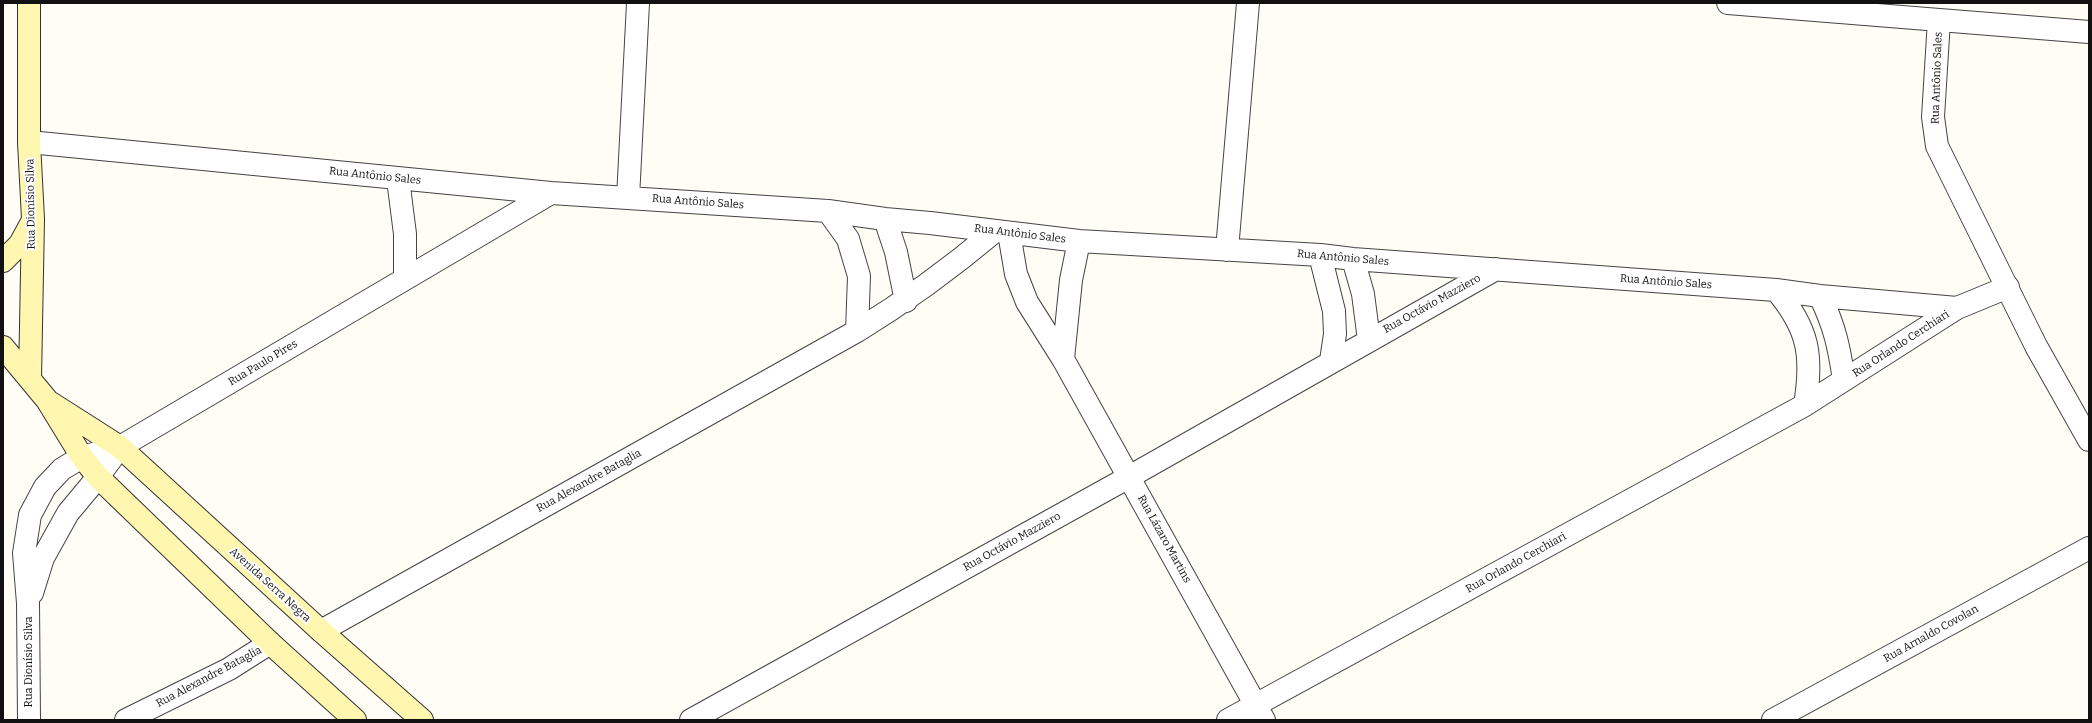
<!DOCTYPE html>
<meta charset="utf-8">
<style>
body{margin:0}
#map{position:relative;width:2092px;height:723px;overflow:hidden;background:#fffdf5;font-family:Bitter,serif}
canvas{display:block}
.frame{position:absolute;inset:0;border:4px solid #111;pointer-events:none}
</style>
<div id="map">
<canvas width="2092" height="723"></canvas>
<div class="frame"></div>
</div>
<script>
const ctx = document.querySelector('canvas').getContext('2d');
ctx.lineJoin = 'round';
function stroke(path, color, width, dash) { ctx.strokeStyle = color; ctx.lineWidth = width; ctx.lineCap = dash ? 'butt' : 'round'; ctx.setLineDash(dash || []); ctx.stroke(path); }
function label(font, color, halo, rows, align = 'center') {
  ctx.font = font + ' Bitter,serif'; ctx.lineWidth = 4; ctx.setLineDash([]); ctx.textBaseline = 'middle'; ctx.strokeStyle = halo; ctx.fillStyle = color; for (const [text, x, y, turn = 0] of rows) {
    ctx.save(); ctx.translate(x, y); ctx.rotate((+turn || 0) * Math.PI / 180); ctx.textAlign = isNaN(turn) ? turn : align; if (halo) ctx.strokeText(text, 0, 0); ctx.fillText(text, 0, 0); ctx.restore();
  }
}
const street = new Path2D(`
 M 1728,3 L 2089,32
 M 1939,20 L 1933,117 L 1937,146 L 2036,346 L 2089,440
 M 29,142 L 551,193 L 828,211 L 885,219 L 930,223 L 1079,241 L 1320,255 L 1353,259 L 1776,290 L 1820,296 L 1957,308 L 2008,287
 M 398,179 L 405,234 L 405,278
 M 628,198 L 638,3
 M 828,211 L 848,239 L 859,276 L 857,331
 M 885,219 L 896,252 L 906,301
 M 1009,233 L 1016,274 L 1027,302 L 1063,359 L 1264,720
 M 1227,250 L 1248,3
 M 1320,255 L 1334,311 L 1335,334 L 1331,361
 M 1353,259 L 1363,294 L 1369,340
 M 1776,290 C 1809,329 1813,356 1805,405
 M 1820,296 C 1835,327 1839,347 1844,380
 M 1063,359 L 1071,280 L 1079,241
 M 32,593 L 43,558 L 68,513 L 98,477 L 120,447
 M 321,631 L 857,331 C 906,301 951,268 995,231
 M 29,720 L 28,603 L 24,553 L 30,515 L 45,487 L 62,469 L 82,457 L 120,447 L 551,193
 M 126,720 L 229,669 L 270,643
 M 691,720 L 1129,477 L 1496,269
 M 1228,720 L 1805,405 L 1957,308
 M 1773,720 L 2089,548`);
const secondary = new Path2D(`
 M 29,3 L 29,142 L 33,219 L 30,379
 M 3,261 L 20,244 L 32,222
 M 3,347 L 47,400 L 82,457 L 98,477 L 270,643 L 355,720
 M 51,403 L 120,447 L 321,631 L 422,720`);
stroke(street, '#444', 24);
stroke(secondary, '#333', 24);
stroke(street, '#fff', 22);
stroke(secondary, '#fff6b0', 22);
label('11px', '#111', '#fff', [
 ["Rua Antônio Sales",1937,78,-88],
 ["Rua Antônio Sales",375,176,6],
 ["Rua Antônio Sales",698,202,4],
 ["Rua Dionísio Silva",31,204,-91],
 ["Rua Antônio Sales",1020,234,7],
 ["Rua Antônio Sales",1343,258,5],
 ["Rua Antônio Sales",1666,282,4],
 ["Rua Octávio Mazziero",1432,304,-29],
 ["Rua Orlando Cerchiari",1901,344,-33],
 ["Rua Paulo Pires",263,363,-31],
 ["Rua Alexandre Bataglia",589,481,-29],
 ["Rua Lázaro Martins",1164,539,61],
 ["Rua Octávio Mazziero",1012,542,-29],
 ["Rua Orlando Cerchiari",1516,563,-29],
 ["Avenida Serra Negra",270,585,42],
 ["Rua Arnaldo Covolan",1931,634,-29],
 ["Rua Dionísio Silva",29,662,-90],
 ["Rua Alexandre Bataglia",209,677,-28]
]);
</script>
